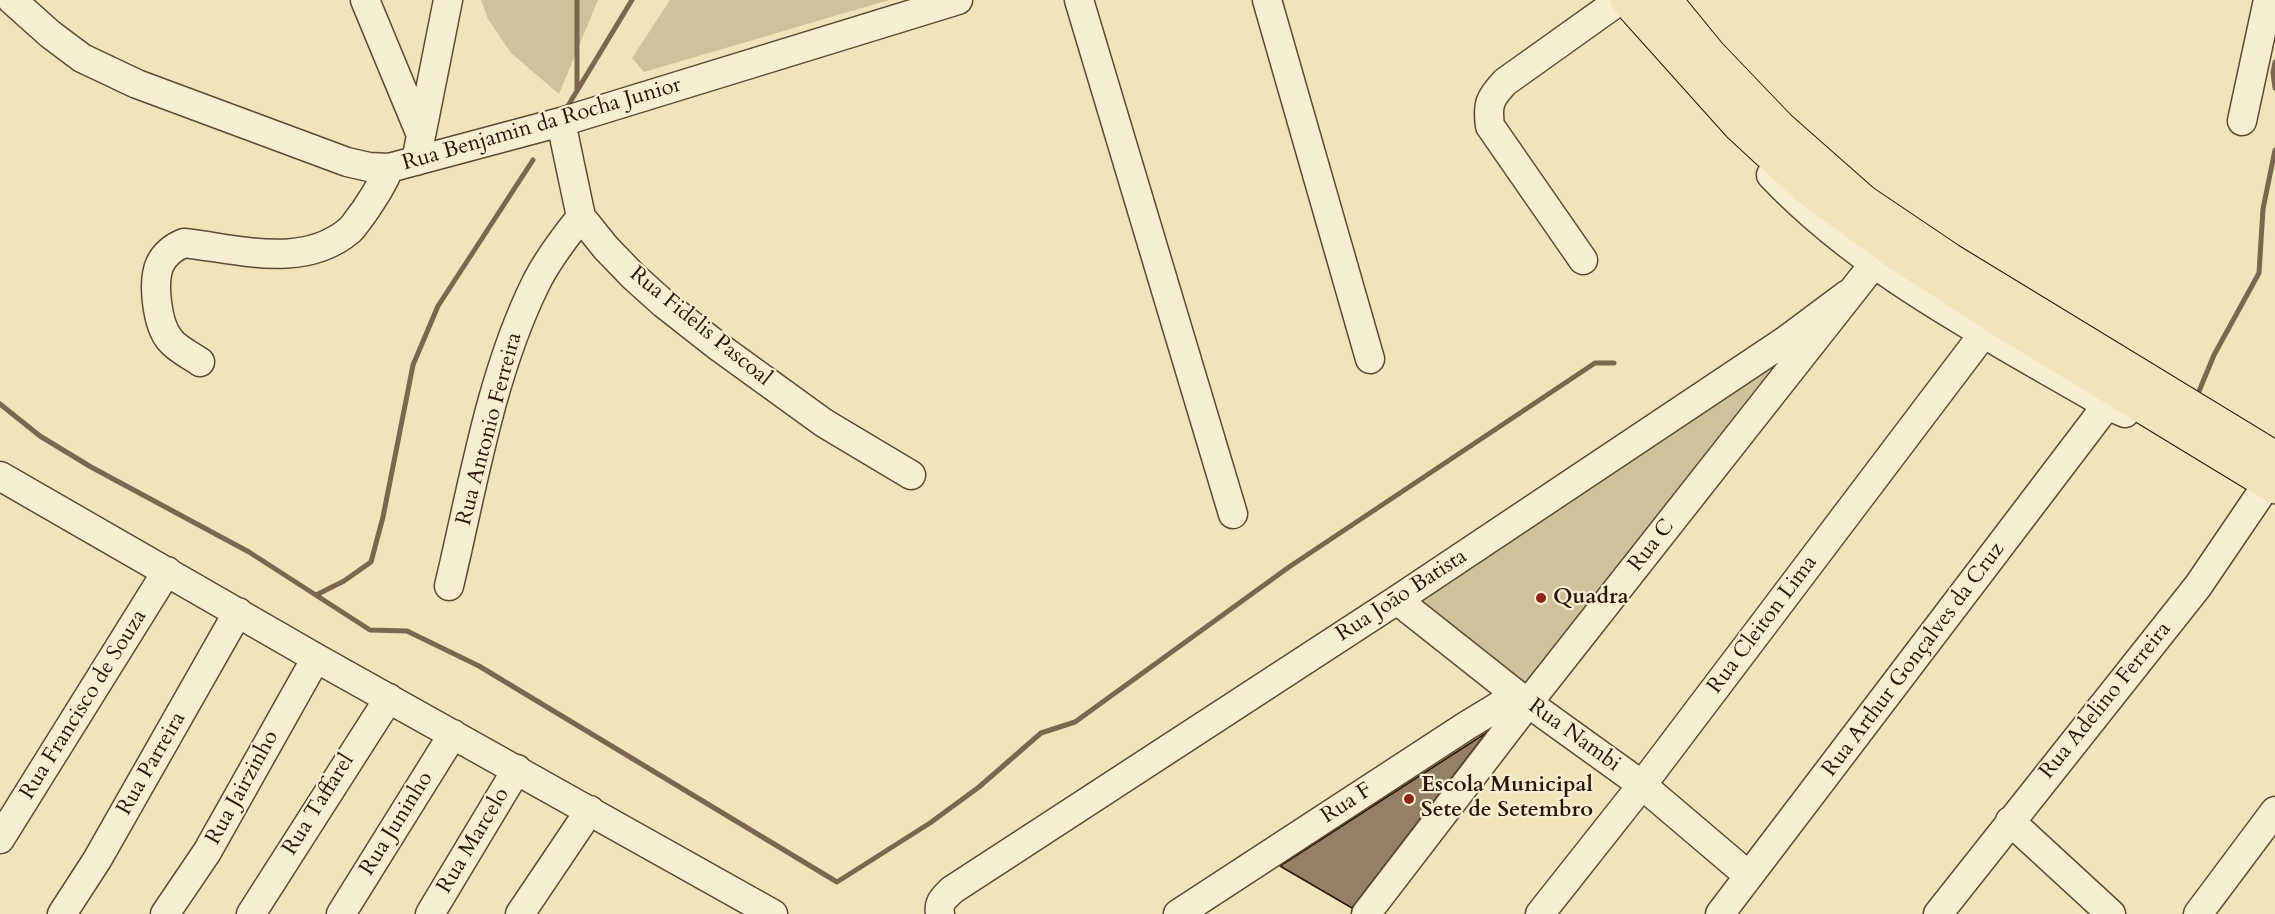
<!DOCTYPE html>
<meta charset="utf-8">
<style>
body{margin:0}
canvas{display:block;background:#f2e4b8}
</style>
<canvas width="2275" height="914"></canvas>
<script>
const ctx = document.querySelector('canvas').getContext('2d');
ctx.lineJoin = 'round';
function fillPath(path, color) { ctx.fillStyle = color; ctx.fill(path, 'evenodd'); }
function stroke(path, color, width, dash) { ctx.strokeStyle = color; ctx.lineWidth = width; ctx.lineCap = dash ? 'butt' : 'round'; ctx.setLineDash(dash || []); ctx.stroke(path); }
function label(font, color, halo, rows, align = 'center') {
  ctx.font = font + ' Cardo,serif'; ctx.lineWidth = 4.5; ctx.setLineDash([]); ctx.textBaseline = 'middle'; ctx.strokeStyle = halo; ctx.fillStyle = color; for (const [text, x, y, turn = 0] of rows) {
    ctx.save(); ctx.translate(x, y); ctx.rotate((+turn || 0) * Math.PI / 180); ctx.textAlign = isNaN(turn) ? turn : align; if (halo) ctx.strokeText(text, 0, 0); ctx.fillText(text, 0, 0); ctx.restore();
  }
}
fillPath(new Path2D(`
 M 481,0 L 598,0 L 559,94 L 511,53 L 488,19 Z
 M 670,0 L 889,0 L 644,72 L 632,58 Z
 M 1832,315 L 1528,696 L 1400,598 Z`), '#d1c19b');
fillPath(new Path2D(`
 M 1485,735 L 1489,737 L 1357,910 L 1283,866 Z`), '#0003');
stroke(new Path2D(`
 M 2275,62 L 2273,73 L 2275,88
 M 577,91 L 577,0
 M 566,109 L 632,0
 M 2197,396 L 2214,355 L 2259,273 L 2263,209 L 2275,150
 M 0,404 L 40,436 L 91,467 L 249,552 L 370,630 L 407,631 L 479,666 L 837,882 L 930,823 L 979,787 L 1041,733 L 1075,722 L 1289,567 L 1595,363 L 1614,363
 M 316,595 L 344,581 L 371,562 L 383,517 L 413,365 L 438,306 L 533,160`), '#7b674f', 5);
const building = new Path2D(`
 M 1486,733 L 1352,908 L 1280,866 Z`);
fillPath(building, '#948165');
stroke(building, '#2e150b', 1.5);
const minor = new Path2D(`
 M 12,0 L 50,34 L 82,58 L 137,84 L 347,162 L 369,167 L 389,168 L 561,122 L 958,0
 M 365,0 L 421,135
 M 1079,0 L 1233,514
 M 1267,0 L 1370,359
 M 2242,121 L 2268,0
 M 561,122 L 581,217 L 606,248 L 633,276 L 663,303 L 719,347 L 824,423 L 911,475
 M 416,161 L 448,0
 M 1771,175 C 1865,274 1991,337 2107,405 L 2125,413
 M 1583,260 L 1490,126 C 1487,104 1490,98 1505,82 L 1620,0
 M 200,362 C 190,355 177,349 170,340 C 157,325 152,282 160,264 C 165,254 174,247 184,243 C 239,249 303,270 350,230 C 355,225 359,218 364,212 C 374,197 383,184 389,168
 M 0,476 L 316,658 L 773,914
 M 449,586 C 473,486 490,377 535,285 C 547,260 564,238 581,217
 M 1397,600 L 1517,695 L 1642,785 L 1749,876
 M 2010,821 L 2111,914
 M 0,839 L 167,571
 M 62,914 L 97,860 L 238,612
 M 165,914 L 207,852 L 316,658
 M 251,914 L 389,698
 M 341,914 L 453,734
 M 430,914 L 517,769
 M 520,914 L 590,810
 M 940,914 C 938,902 944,898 952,890 L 1397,600 L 1785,341 L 1848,294
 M 1178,914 L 1466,726 L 1517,695
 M 1366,914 L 1528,703 L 1873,265
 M 1540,914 L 1642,785 L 1984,333
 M 1720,914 L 2107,405
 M 1938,914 L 2198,586 L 2268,483
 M 2198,914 L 2275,811`);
const major = new Path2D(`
 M 1627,0 L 1740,126 L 1806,187 L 1895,252 L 2002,321 L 2275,487
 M 1665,0 L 1710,55 L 1779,127 L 1864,202 L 1950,260 L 2275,458`);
stroke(minor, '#5f4936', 31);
stroke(major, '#2e150b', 35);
stroke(minor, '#f7edd1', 28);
stroke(major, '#f2e4b8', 33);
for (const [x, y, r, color] of [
 [1541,598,6,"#8f2418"],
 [1409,799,6,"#8f2418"]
]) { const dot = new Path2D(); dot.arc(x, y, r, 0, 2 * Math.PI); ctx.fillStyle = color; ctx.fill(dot); stroke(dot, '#f7edd1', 2); }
label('22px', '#2e150b', '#f7edd1', [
 ["Rua Benjamin da Rocha Junior",542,125,-16],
 ["Rua Fidelis Pascoal",700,327,39],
 ["Rua Antonio Ferreira",490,429,-75],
 ["Rua C",1652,546,-52],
 ["Rua Joāo Batista",1402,596,-33],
 ["Rua Cleiton Lima",1763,625,-53],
 ["Rua Arthur Gonçalves da Cruz",1914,660,-53],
 ["Rua Adelino Ferreira",2106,701,-51],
 ["Rua Francisco de Souza",84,705,-58],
 ["Rua Nambi",1574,736,36],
 ["Rua Parreira",152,764,-60],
 ["Rua Jairzinho",243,788,-61],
 ["Rua F",1347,804,-33],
 ["Rua Taffarel",319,805,-58],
 ["Rua Juninho",397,824,-58],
 ["Rua Marcelo",474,841,-59]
]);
label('bold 22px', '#2e150b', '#f7edd1', [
 ["Quadra",1553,598],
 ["Escola Municipal",1421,786],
 ["Sete de Setembro",1421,811]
], 'left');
</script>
